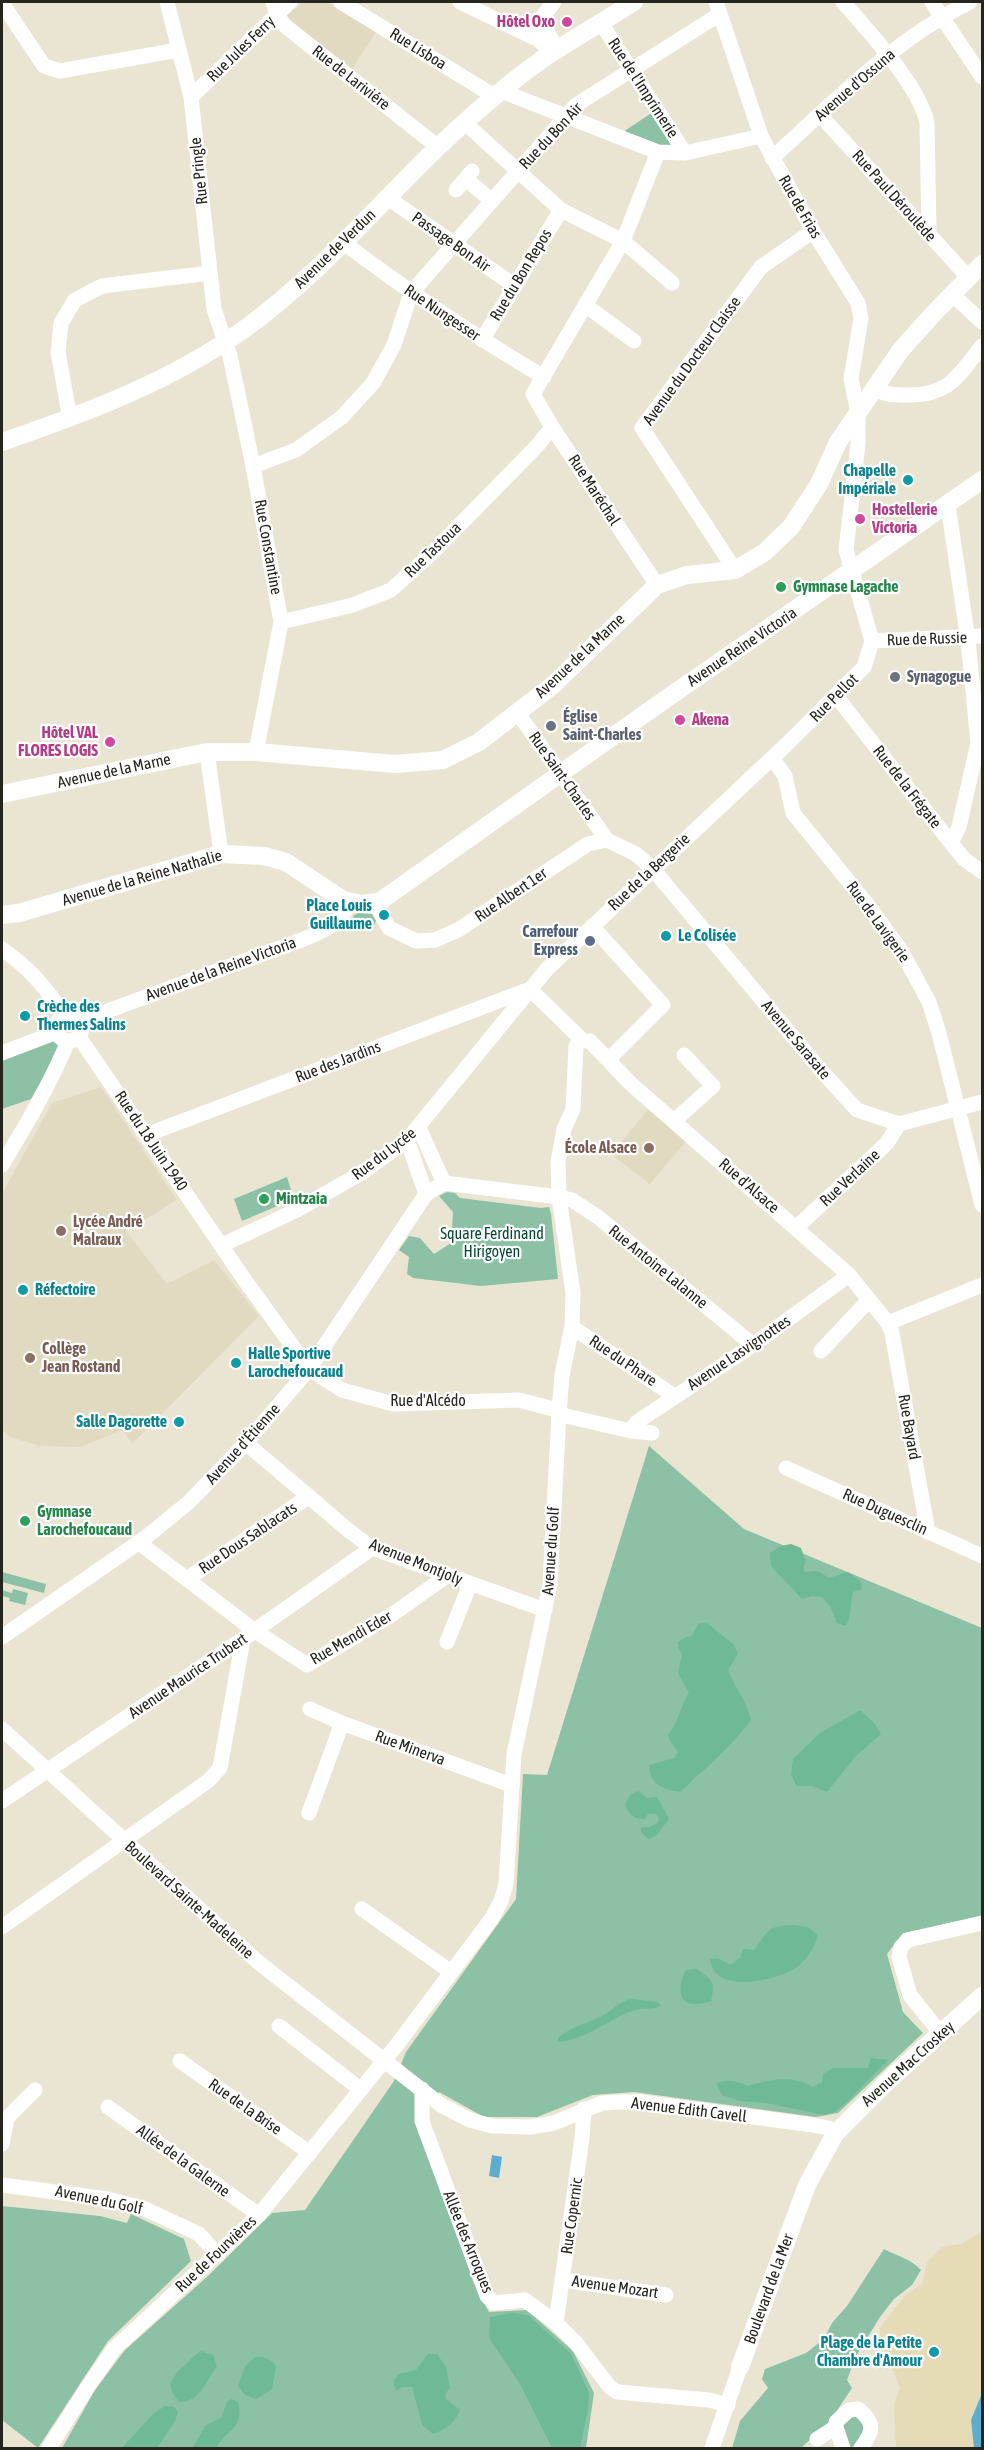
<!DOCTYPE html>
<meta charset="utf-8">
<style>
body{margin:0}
#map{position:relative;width:984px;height:2450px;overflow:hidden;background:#eae5d2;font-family:"Asap Condensed",sans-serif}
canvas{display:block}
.frame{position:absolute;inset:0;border:3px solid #25241d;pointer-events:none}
</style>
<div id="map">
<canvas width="984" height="2450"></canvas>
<div class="frame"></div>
</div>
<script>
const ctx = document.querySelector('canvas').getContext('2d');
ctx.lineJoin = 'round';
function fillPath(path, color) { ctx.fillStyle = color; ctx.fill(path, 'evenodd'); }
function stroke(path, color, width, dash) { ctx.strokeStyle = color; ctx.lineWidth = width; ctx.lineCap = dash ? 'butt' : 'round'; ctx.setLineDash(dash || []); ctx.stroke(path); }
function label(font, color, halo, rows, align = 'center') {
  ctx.font = font + ' "Asap Condensed",sans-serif'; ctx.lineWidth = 4.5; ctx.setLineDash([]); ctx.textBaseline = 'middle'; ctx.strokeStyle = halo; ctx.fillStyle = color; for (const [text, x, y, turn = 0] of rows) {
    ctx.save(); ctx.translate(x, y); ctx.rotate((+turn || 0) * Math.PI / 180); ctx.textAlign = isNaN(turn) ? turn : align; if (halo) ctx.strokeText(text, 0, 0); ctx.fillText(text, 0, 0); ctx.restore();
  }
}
fillPath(new Path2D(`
 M 302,2 L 326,2 L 376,32 L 351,71 L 286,20 L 285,15 L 293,7 L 296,9 Z
 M 101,1087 L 177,1200 L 126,1231 L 167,1284 L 214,1260 L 259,1316 L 132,1444 L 123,1430 L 80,1447 L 40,1446 L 10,1437 L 2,1430 L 2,1194 L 52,1103 Z
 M 651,1106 L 689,1138 L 650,1184 L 611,1154 Z`), '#e0dac1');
fillPath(new Path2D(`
 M 653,112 L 673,145 L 666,148 L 623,132 Z
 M 358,913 L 372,914 L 376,921 L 374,925 C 366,929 356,925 353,916 Z
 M 55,1036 L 60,1047 L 31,1099 L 2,1109 L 2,1056 Z
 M 287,1177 L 294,1199 L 242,1221 L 234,1199 Z
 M 447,1192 L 455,1193 L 460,1198 L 541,1208 L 549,1207 L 551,1214 L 558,1279 L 481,1286 L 413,1278 L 407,1274 L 409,1257 L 399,1250 L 409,1236 L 420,1238 L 434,1254 L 451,1243 L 453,1212 L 439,1196 Z
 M 649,1446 L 744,1529 L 982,1628 L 982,1916 L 903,1933 L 887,1954 L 903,2012 L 923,2033 L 838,2113 L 816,2117 L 634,2092 L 593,2095 L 537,2117 L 484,2117 L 439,2092 L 418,2120 L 474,2283 L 489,2312 L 527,2310 L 573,2351 L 594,2393 L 586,2448 L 62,2448 L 95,2390 L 125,2350 L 208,2276 L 272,2213 L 305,2210 L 394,2081 L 406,2052 L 516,1899 L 523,1774 L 547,1775 Z
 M 2,1572 L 46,1584 L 44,1593 L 2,1582 Z
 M 13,1589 L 28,1593 L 25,1605 L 9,1601 L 10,1598 L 2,1596 L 2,1590 L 12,1593 Z
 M 2,2206 L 100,2216 L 127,2223 L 131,2214 L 184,2239 L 191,2261 L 108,2341 L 38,2448 L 2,2420 Z
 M 884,2249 C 897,2256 911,2259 921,2270 L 912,2285 L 894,2299 L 880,2317 L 856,2356 L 847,2380 L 852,2388 L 830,2421 L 801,2448 L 732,2448 L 740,2421 L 768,2388 L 762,2379 L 765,2369 L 806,2353 L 824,2339 L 832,2323 L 847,2306 Z
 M 859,2415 L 867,2431 L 857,2446 L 850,2447 L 841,2423 L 843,2419 Z`), '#8cc1a6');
fillPath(new Path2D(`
 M 791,1544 L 801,1548 L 806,1562 L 803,1567 L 805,1572 L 818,1571 L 829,1578 L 848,1572 L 860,1581 L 862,1589 L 853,1592 C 850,1603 852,1616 846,1626 L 837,1623 L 830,1606 L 822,1597 L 812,1596 L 802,1599 L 771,1566 L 770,1553 L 781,1546 Z
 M 706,1622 L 734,1645 L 738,1654 L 728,1670 C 735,1688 747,1701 751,1720 C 735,1741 717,1759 697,1776 C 691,1781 687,1787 680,1792 C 664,1790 649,1784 649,1765 L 674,1758 L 678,1752 L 670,1741 L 668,1735 C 679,1722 680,1706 689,1693 L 678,1673 L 682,1654 L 678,1648 L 678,1642 L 686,1637 L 692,1636 L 698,1624 Z
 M 860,1710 L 875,1724 L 881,1734 L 855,1757 L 827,1792 L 812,1786 L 797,1786 L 791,1775 L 793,1759 L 820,1733 Z
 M 638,1791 L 647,1798 L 657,1797 L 669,1819 L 656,1836 L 648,1839 L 641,1832 L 641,1827 L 649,1827 L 658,1823 L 659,1818 L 656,1814 L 648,1814 L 645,1819 C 635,1819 628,1815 625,1804 L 630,1795 Z
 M 794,1925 L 808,1927 L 818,1935 C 814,1949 806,1961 794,1969 C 773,1981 714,1995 710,1959 L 718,1958 L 730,1965 L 740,1958 L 743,1949 L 754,1950 C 769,1930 767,1926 794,1925 Z
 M 696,1969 C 712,1979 716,1982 711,2001 C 707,2002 701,2004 696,2004 C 675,2005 679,1982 686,1970 Z
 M 632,1999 L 658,2002 L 661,2005 C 653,2011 647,2007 638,2009 C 611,2017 589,2039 558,2042 L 558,2038 C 571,2026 589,2023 604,2015 C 614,2009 620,2001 632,1999 Z
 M 871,2058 L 888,2060 L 849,2100 L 835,2112 L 824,2115 L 766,2103 L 740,2101 L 722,2095 L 716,2084 C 725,2079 738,2081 747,2086 C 770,2080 792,2074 813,2087 L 822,2082 L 823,2074 L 833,2068 L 868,2068 Z
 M 512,2313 L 528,2315 L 571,2354 L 589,2393 L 588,2409 L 580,2448 L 552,2448 L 520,2384 L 489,2338 L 490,2317 Z
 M 200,2351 L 213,2355 L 217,2366 C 207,2379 200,2403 179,2402 L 172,2392 L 170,2384 L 177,2372 Z
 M 428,2354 L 437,2354 L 446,2367 L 450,2388 L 445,2394 L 446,2399 L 460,2410 C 456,2422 445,2430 433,2434 L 422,2425 L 412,2387 L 402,2387 L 396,2391 L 393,2382 L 398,2374 L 416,2370 Z
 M 255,2357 C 265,2357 270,2358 276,2366 L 272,2389 L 256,2399 L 245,2395 L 238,2386 L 245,2366 Z
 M 231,2399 L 238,2402 C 245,2429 227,2428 216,2448 L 192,2448 L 206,2425 L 221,2418 L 227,2402 Z
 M 165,2406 L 174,2407 L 178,2412 L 175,2421 L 157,2448 L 122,2448 L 154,2413 Z`), '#6eba96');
fillPath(new Path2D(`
 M 982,2232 L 982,2393 L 971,2420 L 974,2448 L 896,2448 L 894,2404 L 900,2388 L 880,2339 L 880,2328 L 904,2296 L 922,2284 L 927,2262 L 942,2247 L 961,2244 Z`), '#e5dbb6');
fillPath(new Path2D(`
 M 492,2155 L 502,2157 L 499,2178 L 489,2176 Z
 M 982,2393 L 982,2448 L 974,2448 L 971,2420 Z`), '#5cadcf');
stroke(new Path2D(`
 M 167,2 L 191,97 L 214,309 L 230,356 L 253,466 L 281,622 L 256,752
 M 273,2 L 277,14 L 284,25 L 438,147
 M 341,2 L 494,96
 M 460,2 L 537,39 L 553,52 L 555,45 L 541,21
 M 843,2 C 868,30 920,87 927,123 L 929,233
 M 932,2 L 982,77
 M 2,3 L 44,66 L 60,71 L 178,50
 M 601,23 L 685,153
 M 539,31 L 543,16 L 554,2
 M 501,91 L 658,152 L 685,153 L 761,136
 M 191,97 L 290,2
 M 820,115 L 968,277
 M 465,123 L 561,210 L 623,241 L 672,283
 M 772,158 C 834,102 895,39 970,2
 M 466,179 L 492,201
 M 456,190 L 472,171
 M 388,198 L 515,286
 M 344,243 C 409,292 474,336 544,377
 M 952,294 L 982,322
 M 585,305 L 634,341
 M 482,340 L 561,210
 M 874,389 C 885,395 895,395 907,395 C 949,396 958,376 982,346
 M 70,419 L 58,352 L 61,323 L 75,300 L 102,286 L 210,273
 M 253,466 L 296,450 L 342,417 L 373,383 L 394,345 L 411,293 L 576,105 L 720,14
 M 948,505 L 968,640 L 978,743 L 959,827 L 951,843
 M 735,570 L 642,428 L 761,267 L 813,231
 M 657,585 L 552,427 L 533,394 L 623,241 L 658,152
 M 281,622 L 353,605 L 391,590 L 433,552 L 538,445 L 552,427
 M 872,641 L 982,636
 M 836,696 L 951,843 L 964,859 L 982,872
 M 517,712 L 607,840
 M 207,752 L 221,854
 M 772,758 L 785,776 L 793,813 L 867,904 L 902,952 L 929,1002 L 939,1033 L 982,1205
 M 375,903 L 389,928 L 416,941 L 435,940 L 458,930 L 588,844 L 607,840 L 636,854 L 652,868 L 819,1068 L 857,1110 L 899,1124 L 982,1102
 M 592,926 L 663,1005 L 608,1060
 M 2,949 C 28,967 48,989 64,1016
 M 530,989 L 580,1038 L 580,1041
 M56 1028a13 13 0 1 1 26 0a13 13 0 1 1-26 0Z
 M 80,1021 L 304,939 C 326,929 339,926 350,902
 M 79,1037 L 244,1279 L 309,1369 L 342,1390 L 393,1404 L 519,1400 L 553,1409 L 566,1416 L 631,1431 L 652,1433
 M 580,1041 L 590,1041 L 630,1083 L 849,1275 L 888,1323 L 892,1333 L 928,1532
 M 2,1053 L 57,1032
 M 674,1121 L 713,1086 L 684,1055
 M 419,1128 L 444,1183
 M 146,1135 L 530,989
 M 407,1140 L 426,1194
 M 2,1165 C 26,1125 50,1085 68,1041
 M 444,1183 L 559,1197 L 572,1200 L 598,1217 L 753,1345
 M 797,1227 L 887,1143 L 899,1124
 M 222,1245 L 297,1210 L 363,1172 L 407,1140 L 547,969 L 786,745 L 864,667 L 872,641 L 846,550 L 858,444 L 858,413 L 851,379 L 861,318 L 858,303 L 813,231 L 761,136 L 716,2
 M 888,1323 L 982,1285
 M 572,1327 L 674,1396
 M 821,1351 L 869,1300
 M 631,1431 L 637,1422 L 753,1345 L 849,1275
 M 246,1443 L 348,1530 L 372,1548 L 545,1610
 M 786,1468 L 982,1556
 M 138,1542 L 255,1631 L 307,1665 L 393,1614 L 448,1575
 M 187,1579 L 308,1497
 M 2,1637 L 145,1538 L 189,1502 L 246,1443 L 309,1369 L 426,1194 L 444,1183
 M 447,1642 L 470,1584
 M 310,1709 L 342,1723 L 511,1785
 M 2,1729 L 258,1962 L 441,2105 L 470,2120 L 492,2126 L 530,2127 L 554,2123 L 602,2103 L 620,2102 L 641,2102 L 813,2125 L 828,2128 L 835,2134
 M 2,1801 L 243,1639 L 372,1548
 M 309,1813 L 342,1723
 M 362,1909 L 451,1972
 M 2,1927 L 208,1781 L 220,1768 L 243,1639
 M 279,2026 L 360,2089
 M 941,2034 L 910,1995 L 899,1957 L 901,1947 L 908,1940 L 982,1923
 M 180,2061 L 310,2153
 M 422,2089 L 422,2121 L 487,2296 L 494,2303 L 525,2300 L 556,2323 L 576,2343 L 609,2386 L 617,2392 L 709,2400 L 728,2405
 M 108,2107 L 259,2215
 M 2,2144 L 7,2118 L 35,2090
 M 2,2185 L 108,2199 L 145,2209 L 199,2234 L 218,2255
 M 563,2280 L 666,2295
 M 556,2323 L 582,2138 L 584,2109
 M 817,2439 L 836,2427
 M 49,2448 L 89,2385 L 114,2349 L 259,2215 L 396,2046 L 492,1918 L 501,1901 L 506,1884 L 514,1754 L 550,1584 L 559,1413 L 562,1375 L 572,1327 L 573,1293 L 559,1197 L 558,1162 L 564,1129 L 573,1109 L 576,1046 L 580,1041
 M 712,2448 L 740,2367
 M 843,2448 L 836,2427 L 836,2422 L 849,2410 L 858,2409 C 876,2423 873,2432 861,2448`), '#fff', 15);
stroke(new Path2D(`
 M 2,442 C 86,413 170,382 243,330 C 316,278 374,209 438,147 C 474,113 512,79 553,52 C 580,35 607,19 634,2
 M 2,794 L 207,752 L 256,752 L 395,764 L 443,760 L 479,742 L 553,685 L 657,585 L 687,575 L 735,570 L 765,552 L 791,527 L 819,484 L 838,442 L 900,351 L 933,314 L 982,264
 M 2,915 L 19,913 L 221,854 L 264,856 L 286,862 L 343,900 L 361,904 L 379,902 L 663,701 L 982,480
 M 740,2367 L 807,2185 L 835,2134 L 890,2079 L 982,1996`), '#fff', 18);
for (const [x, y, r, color] of [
 [567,22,6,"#d1479c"],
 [908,480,6,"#0f9aa8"],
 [860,519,6,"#d1479c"],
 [781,587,6,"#2e9e5b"],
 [895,677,6,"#6b7280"],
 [680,720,6,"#d1479c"],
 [551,726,6,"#6b7280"],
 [110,742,6,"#d1479c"],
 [384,915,6,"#0f9aa8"],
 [666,936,6,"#0f9aa8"],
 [590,941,6,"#5c6f8a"],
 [25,1016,6,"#0f9aa8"],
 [649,1148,6,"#8d6e63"],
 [264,1199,6,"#2e9e5b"],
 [61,1231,6,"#8d6e63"],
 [23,1290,6,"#0f9aa8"],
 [30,1358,6,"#8d6e63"],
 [236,1363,6,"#0f9aa8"],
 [179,1422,6,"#0f9aa8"],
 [25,1521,6,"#2e9e5b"],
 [934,2352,6,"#0f9aa8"]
]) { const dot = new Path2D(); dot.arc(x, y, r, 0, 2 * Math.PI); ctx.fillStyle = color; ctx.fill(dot); stroke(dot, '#fff', 2); }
label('bold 16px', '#b23c85', '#fff', [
 ["Hôtel Oxo",555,22],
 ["Hostellerie",872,510,"left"],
 ["Victoria",872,528,"left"],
 ["Akena",692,720,"left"],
 ["Hôtel VAL",98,733],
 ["FLORES LOGIS",98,751]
], 'right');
label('16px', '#25241d', '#fff', [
 ["Rue Jules Ferry",241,49,-44],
 ["Rue Lisboa",418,49,32],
 ["Rue de Lariviére",351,78,38],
 ["Avenue d'Ossuna",855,85,-41],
 ["Rue de l'Imprimerie",643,88,57],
 ["Rue du Bon Air",551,136,-47],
 ["Rue Pringle",199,171,-96],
 ["Rue Paul Déroulède",894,196,48],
 ["Rue de Frias",800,207,60],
 ["Passage Bon Air",451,242,35],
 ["Avenue de Verdun",335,249,-44],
 ["Rue du Bon Repos",521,275,-59],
 ["Rue Nungesser",442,313,34],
 ["Avenue du Docteur Claisse",692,361,-54],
 ["Rue Maréchal",594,490,57],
 ["Rue Constantine",268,547,80],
 ["Rue Tastoua",433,550,-44],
 ["Rue de Russie",927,639,-2],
 ["Avenue Reine Victoria",742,647,-34],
 ["Avenue de la Marne",580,656,-43],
 ["Rue Pellot",834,698,-45],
 ["Avenue de la Marne",114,771,-12],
 ["Rue Saint-Charles",562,776,55],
 ["Rue de la Frégate",907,787,52],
 ["Rue de la Bergerie",649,872,-43],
 ["Avenue de la Reine Nathalie",142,878,-16],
 ["Rue Albert 1er",511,895,-34],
 ["Rue de Lavigerie",878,922,54],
 ["Avenue de la Reine Victoria",221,969,-20],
 ["Avenue Sarasate",796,1040,50],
 ["Rue des Jardins",338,1062,-21],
 ["Rue du 18 Juin 1940",151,1141,56],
 ["Rue du Lycée",384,1154,-37],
 ["Rue Verlaine",850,1178,-43],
 ["Rue d'Alsace",749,1186,41],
 ["Rue Antoine Lalanne",658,1267,39],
 ["Avenue Lasvignottes",739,1353,-34],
 ["Rue du Phare",623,1361,34],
 ["Rue d'Alcédo",428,1401],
 ["Rue Bayard",909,1427,80],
 ["Avenue d'Étienne",243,1444,-48],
 ["Rue Duguesclin",885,1512,24],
 ["Rue Dous Sablacats",248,1538,-34],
 ["Avenue du Golf",551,1551,-86],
 ["Avenue Montjoly",416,1562,22],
 ["Rue Mendi Eder",351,1638,-30],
 ["Avenue Maurice Trubert",188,1676,-34],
 ["Rue Minerva",410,1748,20],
 ["Boulevard Sainte-Madeleine",189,1900,42],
 ["Avenue Mac Croskey",908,2064,-42],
 ["Rue de la Brise",245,2107,35],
 ["Avenue Edith Cavell",689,2110,7],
 ["Allée de la Galerne",183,2161,36],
 ["Avenue du Golf",99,2200,12],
 ["Rue Copernic",572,2216,-82],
 ["Allée des Arroques",468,2242,68],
 ["Rue de Fourvières",216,2254,-43],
 ["Avenue Mozart",615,2287,8],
 ["Boulevard de la Mer",769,2289,-70]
]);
label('bold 16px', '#0d838f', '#fff', [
 ["Chapelle",896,471],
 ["Impériale",896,489],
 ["Place Louis",372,906],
 ["Guillaume",372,924],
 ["Le Colisée",678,936,"left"],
 ["Crèche des",37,1007,"left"],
 ["Thermes Salins",37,1025,"left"],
 ["Réfectoire",35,1290,"left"],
 ["Halle Sportive",248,1354,"left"],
 ["Larochefoucaud",248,1372,"left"],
 ["Salle Dagorette",167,1422],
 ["Plage de la Petite",922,2343],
 ["Chambre d'Amour",922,2361]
], 'right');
label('bold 16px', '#27864d', '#fff', [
 ["Gymnase Lagache",793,587],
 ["Mintzaia",276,1199],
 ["Gymnase",37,1512],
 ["Larochefoucaud",37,1530]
], 'left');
label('bold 16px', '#5b616d', '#fff', [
 ["Synagogue",907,677],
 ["Église",563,717],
 ["Saint-Charles",563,735]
], 'left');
label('bold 16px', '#4e5e75', '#fff', [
 ["Carrefour",578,932],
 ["Express",578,950]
], 'right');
label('bold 16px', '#785e54', '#fff', [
 ["École Alsace",637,1148,"right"],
 ["Lycée André",73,1222],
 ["Malraux",73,1240],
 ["Collège",42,1349],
 ["Jean Rostand",42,1367]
], 'left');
label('16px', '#074830', '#fff', [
 ["Square Ferdinand",492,1234],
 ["Hirigoyen",492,1252]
]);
</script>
